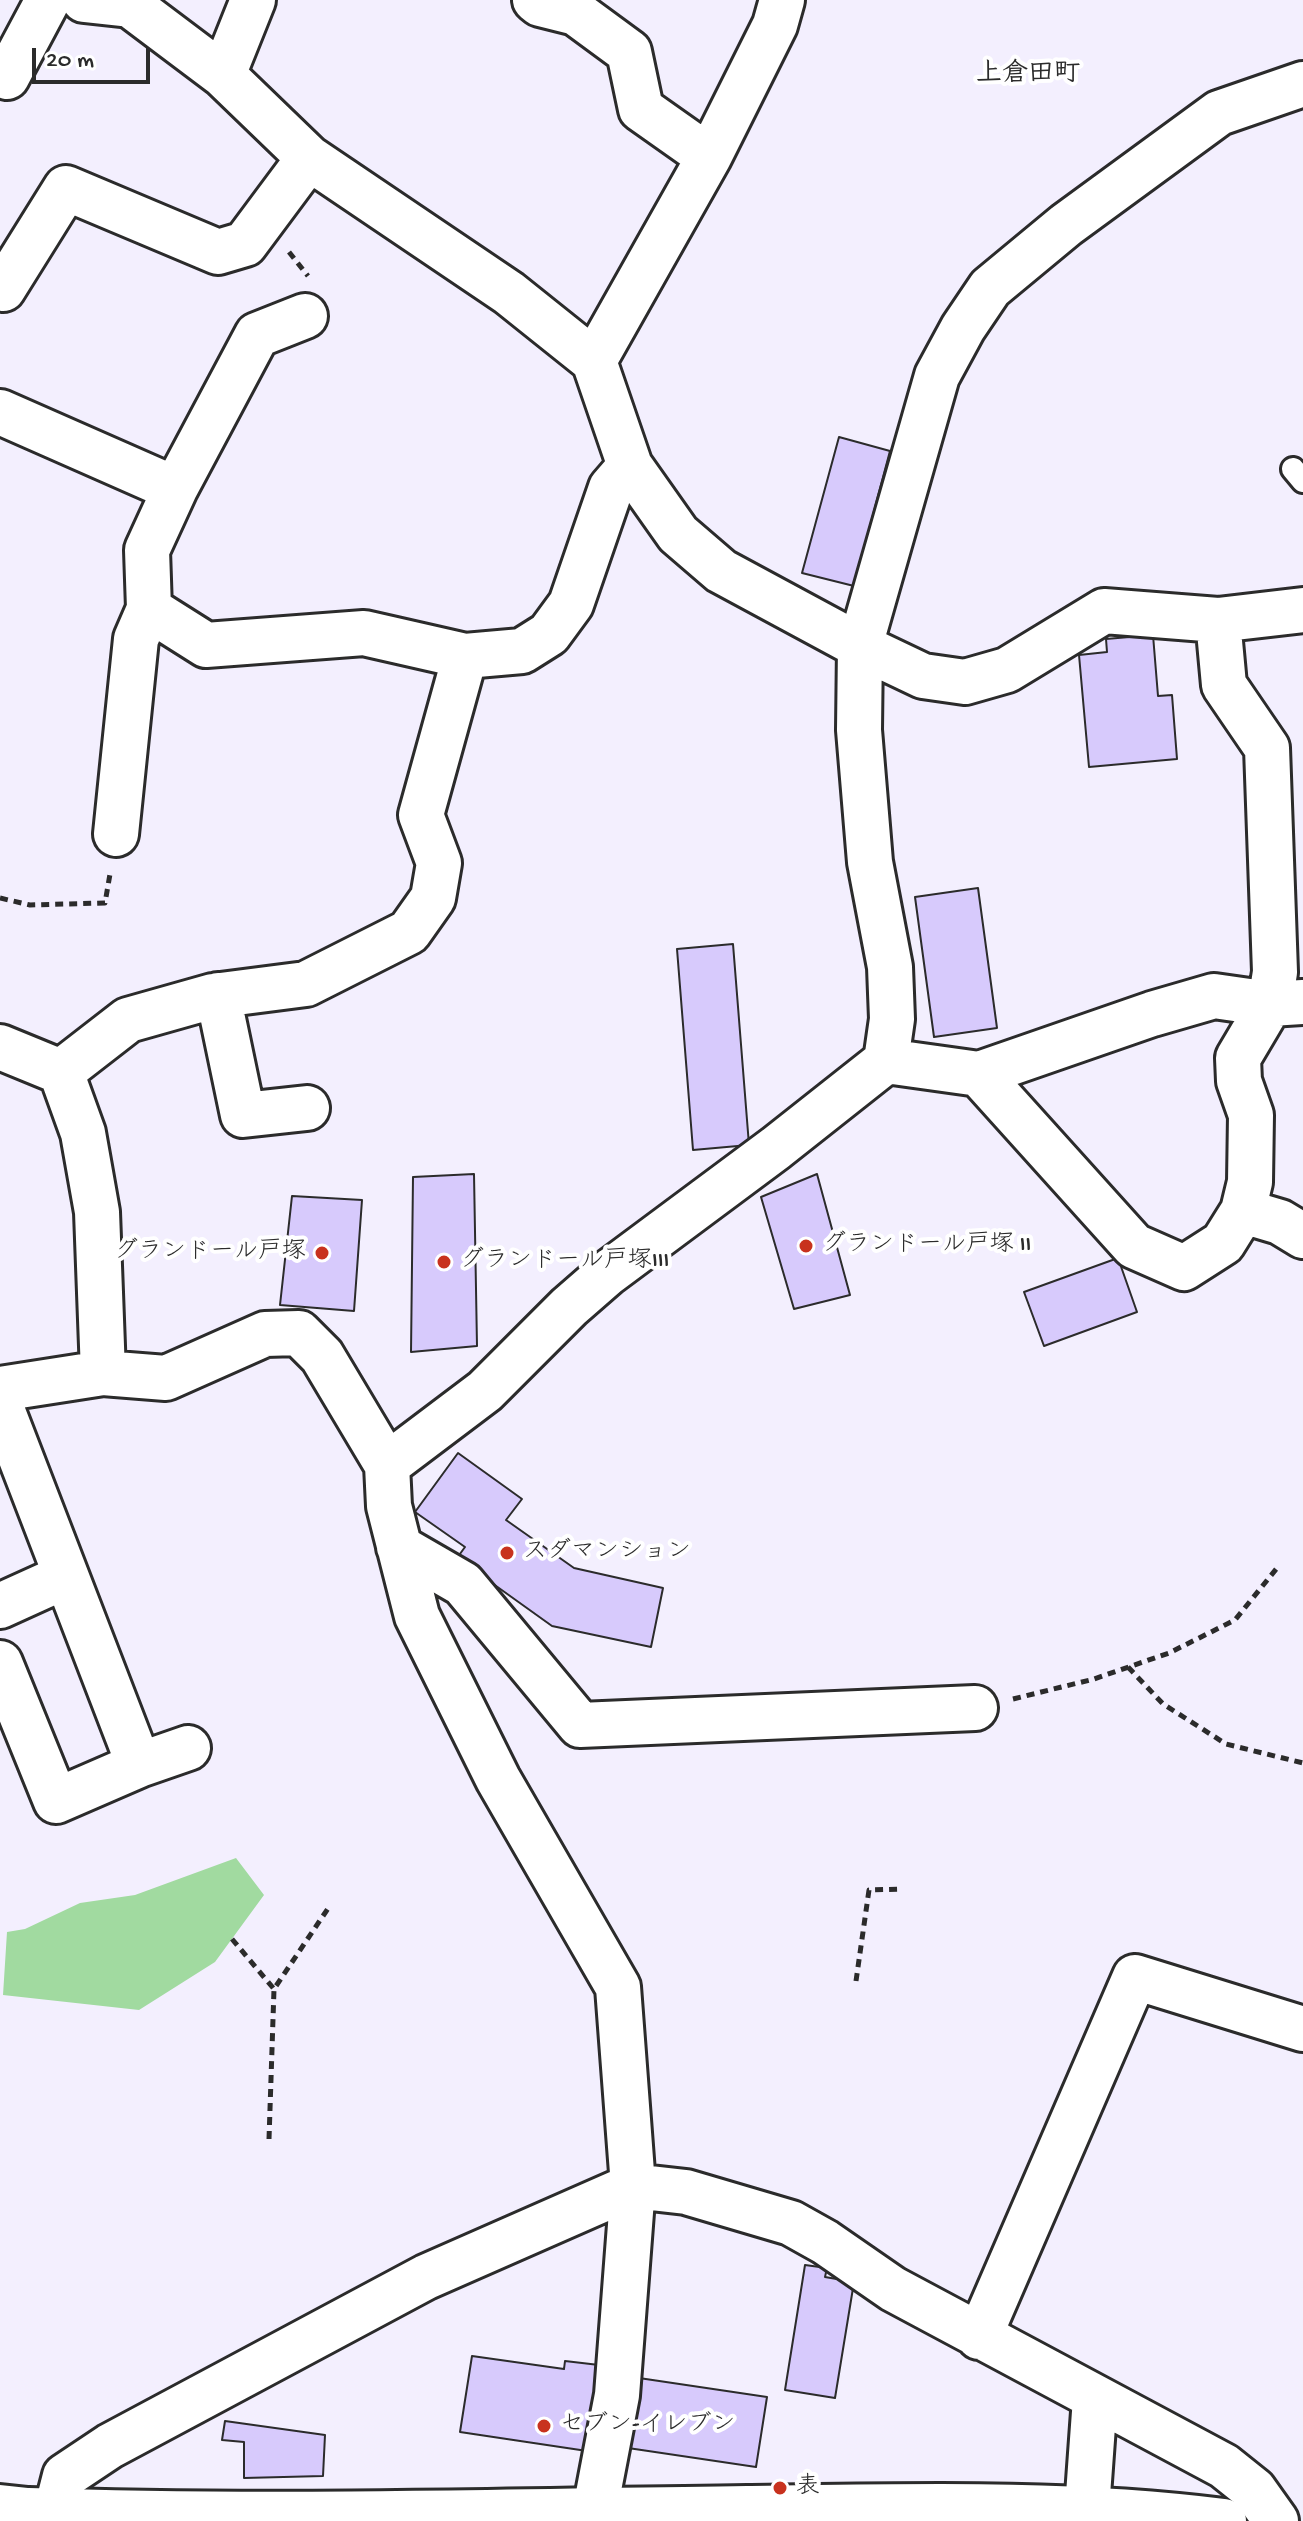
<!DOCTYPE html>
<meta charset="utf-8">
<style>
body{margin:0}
#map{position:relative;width:1303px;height:2521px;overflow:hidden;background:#f3effe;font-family:"Gochi Hand",sans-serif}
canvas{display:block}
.scale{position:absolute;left:32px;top:48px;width:118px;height:36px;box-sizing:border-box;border:4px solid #2b2b2b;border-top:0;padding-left:10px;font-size:24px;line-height:28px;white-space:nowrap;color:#2b2b2b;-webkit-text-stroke:6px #fff;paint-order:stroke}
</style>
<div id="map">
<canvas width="1303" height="2521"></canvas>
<div class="scale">20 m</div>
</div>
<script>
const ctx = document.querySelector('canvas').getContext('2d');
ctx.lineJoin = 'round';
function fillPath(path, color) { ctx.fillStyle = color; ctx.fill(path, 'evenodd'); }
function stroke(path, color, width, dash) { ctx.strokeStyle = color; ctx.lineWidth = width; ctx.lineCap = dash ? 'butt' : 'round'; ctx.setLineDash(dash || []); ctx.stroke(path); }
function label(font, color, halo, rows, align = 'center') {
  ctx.font = font + ' "Gochi Hand","Klee One",sans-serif'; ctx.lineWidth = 8; ctx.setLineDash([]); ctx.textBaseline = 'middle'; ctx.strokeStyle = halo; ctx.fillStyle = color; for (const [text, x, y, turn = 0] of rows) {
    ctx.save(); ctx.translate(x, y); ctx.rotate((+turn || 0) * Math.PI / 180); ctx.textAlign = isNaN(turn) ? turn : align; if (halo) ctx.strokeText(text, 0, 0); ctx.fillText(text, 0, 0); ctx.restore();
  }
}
fillPath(new Path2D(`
 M 236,1858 L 264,1895 L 215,1962 L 139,2010 L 3,1995 L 7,1932 L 25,1929 L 80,1903 L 135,1895 Z`), '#a1daa0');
const building = new Path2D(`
 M 839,437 L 890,451 L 854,586 L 802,573 Z
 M 1153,635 L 1158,696 L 1172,695 L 1177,759 L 1089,767 L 1079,655 L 1107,652 L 1106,639 Z
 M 978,888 L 997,1028 L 934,1037 L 915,897 Z
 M 733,944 L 749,1145 L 693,1150 L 677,949 Z
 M 474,1174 L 477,1346 L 411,1352 L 413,1177 Z
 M 817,1174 L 850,1295 L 794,1309 L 761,1197 Z
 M 292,1196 L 362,1200 L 354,1311 L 280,1305 Z
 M 1118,1258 L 1137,1312 L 1044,1346 L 1024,1292 Z
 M 458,1453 L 522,1499 L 506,1520 L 574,1568 L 663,1588 L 651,1647 L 552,1626 L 457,1558 L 465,1547 L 415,1512 Z
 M 805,2265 L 827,2268 L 825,2277 L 854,2282 L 835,2398 L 785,2390 Z
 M 472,2356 L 564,2369 L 565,2361 L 599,2365 L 587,2451 L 460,2432 Z
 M 639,2378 L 767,2397 L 756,2467 L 628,2448 Z
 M 225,2421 L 325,2435 L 323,2476 L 244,2478 L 244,2442 L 222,2440 Z`);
fillPath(building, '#d7cafc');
stroke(building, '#2b2b2b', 2);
const service = new Path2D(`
 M 1293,469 L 1303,481`);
const minor = new Path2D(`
 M 84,0 L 130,5 L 223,75
 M 253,0 L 223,75 L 309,158 L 509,293 L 594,361 L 630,466 L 678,534 L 721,571 L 860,646 L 923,676 L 965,682 L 1007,670 L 1104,611 L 1218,620 L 1303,610
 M 535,0 L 540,4 L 576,13 L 629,52 L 641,109 L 709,157
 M 7,77 L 48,0
 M 0,288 L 3,289 L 66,188 L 218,252 L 245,244 L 309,158
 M 594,361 L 709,157 L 775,25 L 782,0
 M 0,412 L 175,489 L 147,550 L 149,609 L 206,645 L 364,633 L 465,656
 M 175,489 L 257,335 L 305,316
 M 1218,620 L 1224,685 L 1267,748 L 1275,972 L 1270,1004 L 1238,1058 L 1239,1081 L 1251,1115 L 1250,1182 L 1243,1211
 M 116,834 L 136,639 L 149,609
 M 218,995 L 243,1115 L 307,1108
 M 0,1047 L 61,1072
 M 886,1061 L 979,1074 L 1152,1014 L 1214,996 L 1270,1004 L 1303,1002
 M 979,1074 L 1134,1246 L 1184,1268 L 1223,1243 L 1243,1211 L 1280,1222 L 1303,1236
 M 103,1373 L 97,1212 L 83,1133 L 61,1072 L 128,1020 L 213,996 L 306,984 L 409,932 L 433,898 L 439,863 L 421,815 L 465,656 L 522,651 L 549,634 L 571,604 L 611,488 L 630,466
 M 0,1389 L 103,1373 L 166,1378 L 265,1334 L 299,1333 L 322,1356 L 387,1465 L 389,1506 L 417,1616 L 498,1779 L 618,1987 L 633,2186 L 617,2395 L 595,2510
 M 0,1404 L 139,1765 L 188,1748
 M 387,1465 L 485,1391 L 569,1307 L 608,1273 L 776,1148 L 886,1061 L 892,1019 L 890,967 L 870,862 L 859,730 L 860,646 L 937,376 L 963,328 L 990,288 L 1066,225 L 1219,113 L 1303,84
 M 399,1547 L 463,1584 L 580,1725 L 975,1708
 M 0,1606 L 66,1576
 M 0,1663 L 56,1801 L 139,1765
 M 979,2337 L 1135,1977 L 1303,2029
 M 1087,2509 L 1095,2398
 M 56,2511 L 65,2476 L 110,2446 L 426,2277 L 633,2186 L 686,2192 L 791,2223 L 825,2242 L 893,2289 L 1224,2466 L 1254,2490 L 1276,2521`);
const secondary = new Path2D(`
 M 0,2507 L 28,2510 C 268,2518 508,2511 747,2508 C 906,2506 1066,2501 1224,2521`);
stroke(service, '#2b2b2b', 28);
stroke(minor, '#2b2b2b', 50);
stroke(secondary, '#2b2b2b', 50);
stroke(new Path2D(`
 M 289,252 L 308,276
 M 0,898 L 30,905 L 105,903 L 110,874
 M 1128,1667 L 1163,1704 L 1226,1744 L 1303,1763
 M 1013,1699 L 1094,1679 L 1169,1653 L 1235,1620 L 1277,1568
 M 232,1939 L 274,1989
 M 856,1981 L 869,1890 L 903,1889
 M 269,2139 L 274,1989 L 329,1907`), '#2b2b2b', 5, [8, 6]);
stroke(service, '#fff', 22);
stroke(minor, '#fff', 44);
stroke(secondary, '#fff', 44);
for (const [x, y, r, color] of [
 [806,1246,8,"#c8321e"],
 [322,1253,8,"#c8321e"],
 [444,1262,8,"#c8321e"],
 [507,1553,8,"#c8321e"],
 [544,2426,8,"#c8321e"],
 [780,2488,8,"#c8321e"]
]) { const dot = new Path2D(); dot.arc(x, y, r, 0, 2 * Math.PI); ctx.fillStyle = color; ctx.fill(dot); stroke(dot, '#fff', 3); }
label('24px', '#2b2b2b', '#fff', [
 ["グランドール戸塚 II",822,1246],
 ["グランドール戸塚",306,1253,"right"],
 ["グランドール戸塚III",460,1262],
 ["スダマンション",523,1553],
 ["セブン-イレブン",560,2426],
 ["表",796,2488]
], 'left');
label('bold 26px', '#2b2b2b', '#fff', [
 ["上倉田町",1028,76]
]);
</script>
